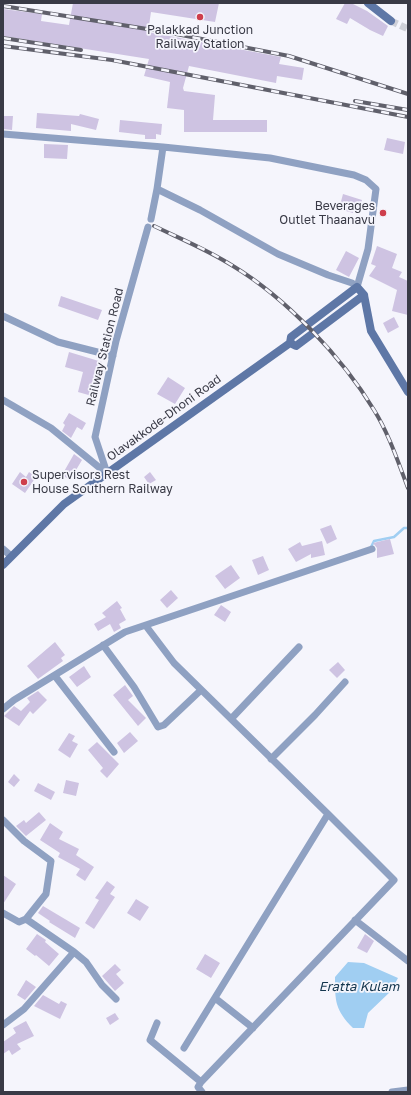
<!DOCTYPE html>
<style>
body{margin:0}
#map{position:relative;width:411px;height:1095px;overflow:hidden;background:#f5f5fc;font-family:"Golos Text",sans-serif}
canvas{display:block}
.frame{position:absolute;inset:0;border:4px solid #393a46;pointer-events:none}
</style>
<div id="map">
<canvas width="411" height="1095"></canvas>
<div class="frame"></div>
</div>
<script>
const ctx = document.querySelector('canvas').getContext('2d');
ctx.lineJoin = 'round';
function fillPath(path, color) { ctx.fillStyle = color; ctx.fill(path, 'evenodd'); }
function stroke(path, color, width, dash) { ctx.strokeStyle = color; ctx.lineWidth = width; ctx.lineCap = dash ? 'butt' : 'round'; ctx.setLineDash(dash || []); ctx.stroke(path); }
function label(font, color, halo, rows, align = 'center') {
  ctx.font = font + ' "Golos Text",sans-serif'; ctx.lineWidth = 3.5; ctx.setLineDash([]); ctx.textBaseline = 'middle'; ctx.strokeStyle = halo; ctx.fillStyle = color; for (const [text, x, y, turn = 0] of rows) {
    ctx.save(); ctx.translate(x, y); ctx.rotate((+turn || 0) * Math.PI / 180); ctx.textAlign = isNaN(turn) ? turn : align; if (halo) ctx.strokeText(text, 0, 0); ctx.fillText(text, 0, 0); ctx.restore();
  }
}
fillPath(new Path2D(`
 M 348,962 L 364,963 L 398,978 L 391,991 L 368,1013 L 364,1028 L 353,1028 C 335,1010 335,1001 335,977 Z`), '#a0cef2');
stroke(new Path2D(`
 M 371,547 L 374,541 L 394,537 L 404,528 L 408,528`), '#a0cef2', 2.5);
fillPath(new Path2D(`
 M 73,3 L 219,3 L 215,22 L 151,12 L 148,32 L 281,57 L 279,64 L 304,68 L 302,80 L 277,76 L 276,83 L 189,66 L 183,88 L 184,91 L 215,95 L 213,120 L 267,120 L 267,132 L 184,132 L 184,110 L 167,108 L 170,82 L 144,76 L 149,59 L 3,36 L 3,9 L 42,14 L 41,21 L 69,25 Z
 M 345,3 L 351,3 L 367,11 L 388,26 L 383,36 L 370,30 L 350,18 L 347,24 L 336,19 Z
 M 37,113 L 79,116 L 80,114 L 99,119 L 96,130 L 71,124 L 71,131 L 36,128 Z
 M 3,116 L 13,116 L 12,130 L 3,129 Z
 M 120,120 L 162,124 L 161,135 L 156,134 L 156,139 L 145,139 L 145,135 L 119,132 Z
 M 387,138 L 405,142 L 403,154 L 384,150 Z
 M 44,144 L 68,145 L 67,159 L 44,158 Z
 M 343,194 L 362,200 L 359,211 L 354,209 L 353,213 L 339,209 Z
 M 377,246 L 397,254 L 392,268 L 402,272 L 399,277 L 408,281 L 408,315 L 392,311 L 397,290 L 369,276 L 376,266 L 371,264 Z
 M 346,251 L 359,258 L 349,277 L 336,270 Z
 M 61,296 L 102,310 L 98,320 L 58,306 Z
 M 394,317 L 399,327 L 388,333 L 383,323 Z
 M 69,352 L 102,362 L 92,396 L 78,392 L 83,372 L 65,367 Z
 M 168,377 L 185,388 L 175,404 L 157,394 Z
 M 69,413 L 86,423 L 82,430 L 77,427 L 71,438 L 62,431 L 65,425 L 63,423 Z
 M 74,454 L 82,460 L 70,480 L 62,475 Z
 M 20,472 L 26,477 L 29,472 L 36,477 L 25,493 L 12,484 Z
 M 150,472 L 156,480 L 149,484 L 144,477 Z
 M 331,525 L 337,539 L 327,544 L 320,529 Z
 M 390,539 L 394,554 L 377,558 L 377,548 L 373,543 Z
 M 322,541 L 325,555 L 311,558 L 311,554 L 296,562 L 288,549 L 300,542 L 302,546 Z
 M 263,556 L 269,570 L 258,575 L 252,560 Z
 M 231,565 L 240,578 L 225,589 L 215,576 Z
 M 171,590 L 178,598 L 167,608 L 160,600 Z
 M 117,601 L 122,608 L 120,609 L 126,620 L 119,624 L 121,628 L 114,632 L 110,624 L 98,631 L 94,624 L 106,617 L 102,613 Z
 M 221,605 L 231,612 L 225,622 L 214,615 Z
 M 55,642 L 65,655 L 61,658 L 63,661 L 38,679 L 27,666 Z
 M 338,662 L 345,670 L 337,678 L 329,670 Z
 M 84,666 L 91,677 L 77,687 L 69,677 Z
 M 125,685 L 133,696 L 128,700 L 146,718 L 138,726 L 113,695 Z
 M 38,691 L 47,700 L 33,714 L 30,711 L 19,726 L 4,716 L 14,706 L 21,711 L 30,702 L 27,698 Z
 M 130,732 L 138,741 L 124,753 L 117,743 Z
 M 69,733 L 75,736 L 72,741 L 78,744 L 70,758 L 58,750 Z
 M 97,742 L 119,764 L 107,778 L 100,771 L 103,768 L 88,750 Z
 M 14,774 L 20,780 L 14,787 L 8,782 Z
 M 66,780 L 79,783 L 76,796 L 63,793 Z
 M 38,783 L 55,792 L 51,800 L 34,791 Z
 M 39,812 L 46,820 L 26,836 L 16,826 L 24,820 L 26,823 Z
 M 50,823 L 63,832 L 59,839 L 79,849 L 76,855 L 94,867 L 85,881 L 76,875 L 80,869 L 58,857 L 60,853 L 40,840 Z
 M 3,875 L 16,884 L 3,904 Z
 M 107,881 L 115,887 L 110,894 L 115,897 L 94,929 L 85,923 L 99,900 L 95,898 Z
 M 136,899 L 149,907 L 140,921 L 127,913 Z
 M 43,906 L 80,928 L 75,938 L 49,922 L 50,921 L 38,913 Z
 M 37,934 L 46,940 L 45,942 L 59,954 L 49,966 L 36,955 L 35,956 L 26,949 Z
 M 365,934 L 374,941 L 367,953 L 357,948 Z
 M 205,954 L 220,963 L 211,978 L 196,969 Z
 M 115,964 L 121,970 L 116,974 L 124,983 L 115,991 L 102,976 Z
 M 26,980 L 36,987 L 25,1000 L 17,995 Z
 M 43,995 L 59,1004 L 61,1001 L 67,1004 L 60,1019 L 34,1006 Z
 M 115,1013 L 119,1019 L 110,1025 L 106,1018 Z
 M 26,1021 L 34,1036 L 17,1044 L 21,1049 L 12,1055 L 9,1050 L 3,1054 L 3,1042 L 16,1033 L 13,1028 Z`), '#cec3e2');
stroke(new Path2D(`
 M 391,21 L 408,29`), '#cfd0d8', 7, [7, 3.5]);
stroke(new Path2D(`
 M 3,134 L 163,147
 M 151,219 L 157,189 L 200,210 L 278,254 L 328,275 L 352,283 L 357,287 L 368,249 L 376,189 L 366,180 L 354,175 L 270,158 L 163,147 L 157,189
 M 3,316 L 58,342 L 113,356
 M 3,400 L 51,428 L 106,473
 M 107,473 L 95,437 L 116,341 L 148,227
 M 3,549 L 11,556
 M 146,626 L 174,663 L 328,814 L 184,1048
 M 103,645 L 134,687 L 158,727 L 164,725 L 201,690
 M 55,676 L 114,752
 M 3,709 L 14,700 L 125,632 L 372,549
 M 231,719 L 299,647
 M 271,759 L 315,715 L 345,682
 M 3,820 L 24,841 L 51,861 L 46,894 L 26,919 L 19,922 L 3,913
 M 26,919 L 74,952 L 86,962 L 102,985 L 116,999
 M 355,920 L 408,961
 M 215,998 L 253,1028
 M 157,1023 L 150,1040 L 201,1082
 M 3,1025 L 24,1009 L 74,952
 M 202,1092 L 198,1087 L 201,1082 L 394,880 L 328,814
 M 392,1092 L 408,1090`), '#8fa1c2', 7);
stroke(new Path2D(`
 M 368,3 L 391,21
 M 290,343 L 296,346 L 364,295
 M 3,565 L 64,504 L 290,343 L 291,337 L 357,287 L 364,295 L 371,331 L 408,392`), '#5e77a6', 8);
const rail = new Path2D(`
 M 3,6 L 166,32 L 289,56 L 408,94
 M 3,38 L 81,50
 M 3,46 L 112,60 L 408,117
 M 355,101 L 408,110
 M 154,226 C 181,239 208,250 233,266 C 286,298 342,357 374,410 C 389,434 398,462 408,488`);
stroke(rail, '#60606b', 4);
stroke(rail, '#f5f5fc', 2.5, [8]);
for (const [x, y, r, color] of [
 [200,17,4,"#ce3e4c"],
 [383,213,4,"#ce3e4c"],
 [24,482,4,"#ce3e4c"]
]) { const dot = new Path2D(); dot.arc(x, y, r, 0, 2 * Math.PI); ctx.fillStyle = color; ctx.fill(dot); stroke(dot, '#f5f5fc', 1.5); }
label('12px', '#393a46', '#f5f5fc', [
 ["Palakkad Junction",200,30],
 ["Railway Station",200,44],
 ["Beverages",375,206,"right"],
 ["Outlet Thaanavu",375,220,"right"],
 ["Supervisors Rest",32,475,"left"],
 ["House Southern Railway",32,489,"left"]
]);
label('12px', '#393a46', '#f5f5fc', [
 ["Railway Station Road",105,347,-76],
 ["Olavakkode-Dhoni Road",164,418,-36]
]);
label('italic 13px', '#14364e', '#f5f5fc', [
 ["Eratta Kulam",359,987]
]);
</script>
